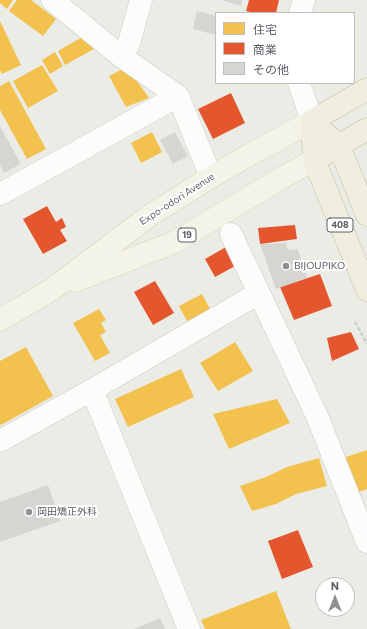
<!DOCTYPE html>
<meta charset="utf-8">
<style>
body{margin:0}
#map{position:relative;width:367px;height:629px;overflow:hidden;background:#ecece6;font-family:Commissioner,"Noto Sans JP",sans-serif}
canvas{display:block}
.legend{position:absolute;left:215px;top:12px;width:140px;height:72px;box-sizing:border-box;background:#fff;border:1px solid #bdbfc1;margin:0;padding:5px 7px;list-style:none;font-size:12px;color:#5b5e65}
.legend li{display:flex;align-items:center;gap:8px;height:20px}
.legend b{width:20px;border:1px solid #bdbfc1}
.north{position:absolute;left:315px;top:577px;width:40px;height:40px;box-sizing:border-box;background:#fff;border:1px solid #bdbfc1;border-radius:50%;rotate:0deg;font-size:11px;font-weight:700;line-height:16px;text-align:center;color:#5b5e65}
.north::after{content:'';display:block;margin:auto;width:14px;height:18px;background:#8e9092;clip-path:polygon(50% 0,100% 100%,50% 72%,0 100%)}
</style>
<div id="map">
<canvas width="367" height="629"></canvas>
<ul class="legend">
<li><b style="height:11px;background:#f2c14e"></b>住宅</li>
<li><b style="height:11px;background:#e4572e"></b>商業</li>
<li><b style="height:11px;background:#d6d5d1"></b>その他</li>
</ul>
<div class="north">N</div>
</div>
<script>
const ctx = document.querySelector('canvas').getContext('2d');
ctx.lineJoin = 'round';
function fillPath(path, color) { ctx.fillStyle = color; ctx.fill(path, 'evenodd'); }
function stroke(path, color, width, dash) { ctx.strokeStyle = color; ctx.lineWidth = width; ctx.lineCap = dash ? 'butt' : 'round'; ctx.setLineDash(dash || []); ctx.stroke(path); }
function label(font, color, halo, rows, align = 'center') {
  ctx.font = font + ' Commissioner,"Noto Sans JP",sans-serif'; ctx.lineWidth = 4; ctx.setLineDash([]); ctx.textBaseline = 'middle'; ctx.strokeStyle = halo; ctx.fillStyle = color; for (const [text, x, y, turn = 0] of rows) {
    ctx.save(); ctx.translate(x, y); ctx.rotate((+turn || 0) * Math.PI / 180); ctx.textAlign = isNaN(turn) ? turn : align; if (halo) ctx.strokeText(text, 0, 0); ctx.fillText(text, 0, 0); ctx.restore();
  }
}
fillPath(new Path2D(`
 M 0,0 L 13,0 L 7,9 L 0,3 Z
 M 17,0 L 31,0 L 56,19 L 43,36 L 9,11 Z
 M 0,21 L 21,65 L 2,74 L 0,70 Z
 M 86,35 L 94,49 L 65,65 L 58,51 Z
 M 55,52 L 63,66 L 50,74 L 42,60 Z
 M 42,65 L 58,91 L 28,108 L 13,81 Z
 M 127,67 L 149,98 L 126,107 L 109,76 Z
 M 9,81 L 46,149 L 27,159 L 0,110 L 0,86 Z
 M 152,132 L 162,152 L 141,163 L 131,143 Z
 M 202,294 L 210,309 L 187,321 L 179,306 Z
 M 99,309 L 106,320 L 101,323 L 106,332 L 100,335 L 110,353 L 95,361 L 73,323 Z
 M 235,342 L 253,371 L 218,391 L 200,363 Z
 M 26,347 L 53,396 L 1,425 L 0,424 L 0,361 Z
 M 181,369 L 194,397 L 128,427 L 115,399 Z
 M 277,399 L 290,423 L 229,449 L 213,414 Z
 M 367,450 L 367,489 L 356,493 L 343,458 Z
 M 319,458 L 327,486 L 296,494 L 276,504 L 252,511 L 240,486 L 266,477 L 287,467 Z
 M 276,591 L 291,629 L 205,629 L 201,620 Z`), '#f2c14e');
fillPath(new Path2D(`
 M 249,0 L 279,0 L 276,13 L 254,13 L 246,11 Z
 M 231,93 L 245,123 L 213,139 L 198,109 Z
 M 47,206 L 56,222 L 62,218 L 66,227 L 60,230 L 67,241 L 43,254 L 23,219 Z
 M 295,225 L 297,239 L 260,244 L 258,228 Z
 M 226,247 L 237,265 L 215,277 L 205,259 Z
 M 320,274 L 332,306 L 294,320 L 280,287 Z
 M 155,281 L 174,313 L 153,325 L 134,292 Z
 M 351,332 L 359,349 L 332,361 L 327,338 Z
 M 298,530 L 313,567 L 282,579 L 268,541 Z`), '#e4572e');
fillPath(new Path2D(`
 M 222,0 L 242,0 L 241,6 Z
 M 197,11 L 216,16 L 216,35 L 193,29 Z
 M 0,126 L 21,164 L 4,173 L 0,165 Z
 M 175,132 L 188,156 L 173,164 L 160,140 Z
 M 286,243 L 288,250 L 298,249 L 307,278 L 276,289 L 260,244 Z
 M 48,485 L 60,521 L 0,542 L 0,502 Z
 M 160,618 L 165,629 L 134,629 Z`), '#d6d5d1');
const minor = new Path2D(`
 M 52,0 L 122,57 L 178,96 L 211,177
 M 300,13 L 304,0
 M 122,57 L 129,43 L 141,0
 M 299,83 L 312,121
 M 0,194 L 84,148 L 178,96
 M 231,234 L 259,293
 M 92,390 L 189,629
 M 0,441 L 92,390 L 259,293 L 317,416 L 367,542`);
const major = new Path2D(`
 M 75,281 L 175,242 L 280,179 L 314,160
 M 0,320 L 51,290 L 149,216 L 211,177 L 251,154 L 312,121`);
const highway = new Path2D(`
 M 312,121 L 314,160 L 367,290
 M 312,121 L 339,146 L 367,215
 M 312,121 L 367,89
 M 325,154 L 367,129`);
stroke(minor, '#c8cac8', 23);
stroke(major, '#d5d2b2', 23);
stroke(highway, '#c4bd92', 23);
stroke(new Path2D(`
 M 355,322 L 367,344`), '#c8cdcb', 2.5, [4, 2]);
stroke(minor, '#fcfcfb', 22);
stroke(major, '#f3f3e7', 22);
stroke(highway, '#efeee0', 22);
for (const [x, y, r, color] of [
 [286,266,4,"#8e9092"],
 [29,512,4,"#8e9092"]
]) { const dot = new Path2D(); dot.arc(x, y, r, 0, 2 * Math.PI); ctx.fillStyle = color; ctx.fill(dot); stroke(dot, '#fff', 1.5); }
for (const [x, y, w] of [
 [340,225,26],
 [187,235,18]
]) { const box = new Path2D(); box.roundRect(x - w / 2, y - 7, w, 14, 3); ctx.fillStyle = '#fff'; ctx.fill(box); stroke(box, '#5b5e65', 1); }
label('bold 9px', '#5b5e65', null, [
 ["408",340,225],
 ["19",187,235]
]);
label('10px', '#5b5e65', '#fff', [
 ["Expo-odori Avenue",177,199,-33]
]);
label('10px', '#5b5e65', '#fff', [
 ["BIJOUPIKO",294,266],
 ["岡田矯正外科",37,512]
], 'left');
</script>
